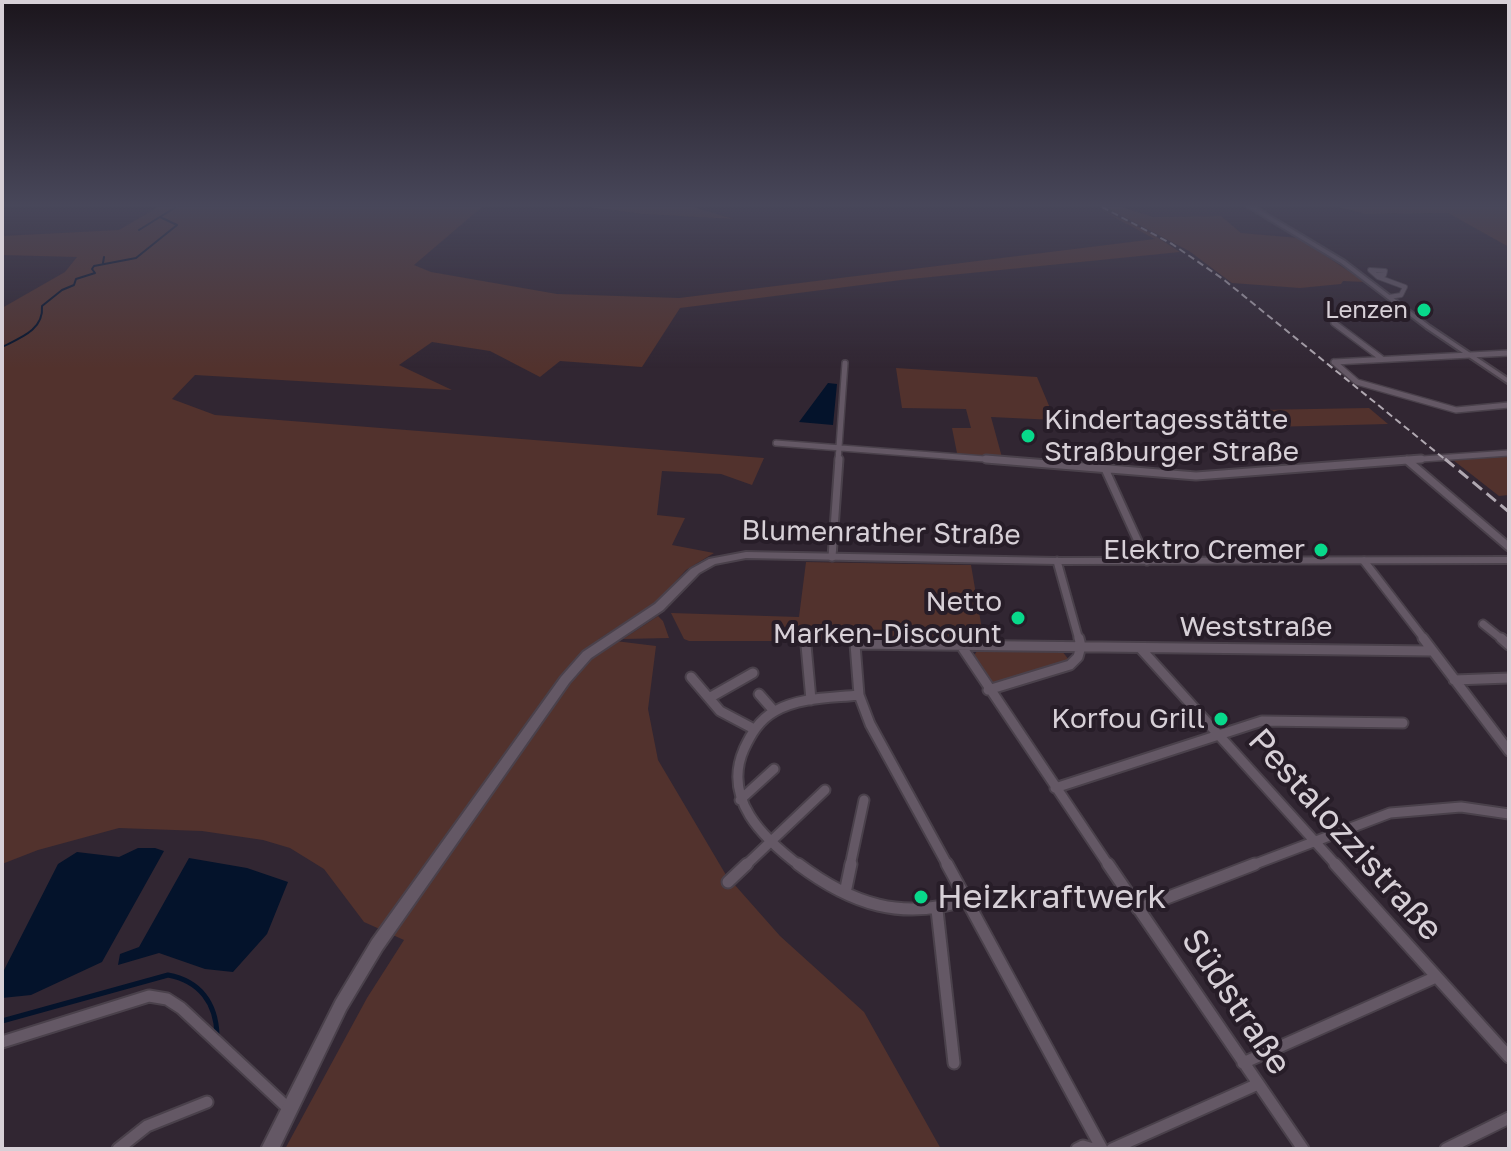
<!DOCTYPE html>
<meta charset="utf-8">
<style>
body{margin:0}
#map{position:relative;width:1511px;height:1151px;overflow:hidden;background:#312632;font-family:"Golos Text",sans-serif}
canvas{display:block}
.frame{position:absolute;inset:0;border:4px solid #d7d0d7;pointer-events:none}
</style>
<div id="map">
<canvas width="1511" height="1151"></canvas>
<div class="frame"></div>
</div>
<script>
const ctx = document.querySelector('canvas').getContext('2d');
ctx.lineJoin = 'round';
function fillPath(path, color) { ctx.fillStyle = color; ctx.fill(path, 'evenodd'); }
function stroke(path, color, width, dash) { ctx.strokeStyle = color; ctx.lineWidth = width; ctx.lineCap = dash ? 'butt' : 'round'; ctx.setLineDash(dash || []); ctx.stroke(path); }
function label(font, color, halo, rows, align = 'center') {
  ctx.font = font + ' "Golos Text",sans-serif'; ctx.lineWidth = 8; ctx.setLineDash([]); ctx.textBaseline = 'middle'; ctx.strokeStyle = halo; ctx.fillStyle = color; for (const [text, x, y, turn = 0] of rows) {
    ctx.save(); ctx.translate(x, y); ctx.rotate((+turn || 0) * Math.PI / 180); ctx.textAlign = isNaN(turn) ? turn : align; if (halo) ctx.strokeText(text, 0, 0); ctx.fillText(text, 0, 0); ctx.restore();
  }
}
fillPath(new Path2D(`
 M 158,207 L 482,207 L 414,265 L 431,272 L 557,294 L 679,298 L 1155,239 L 1095,207 L 1146,230 L 1180,252 L 901,280 L 680,308 L 642,367 L 560,361 L 540,377 L 490,351 L 432,342 L 399,365 L 452,390 L 195,375 L 172,399 L 215,415 L 764,458 L 752,485 L 721,474 L 662,471 L 657,515 L 685,518 L 672,545 L 714,553 L 686,570 L 657,602 L 599,639 L 656,646 L 648,709 L 658,760 L 726,875 L 780,936 L 864,1012 L 941,1149 L 285,1149 L 367,998 L 404,940 L 364,922 L 324,869 L 290,848 L 263,840 L 202,831 L 119,828 L 38,850 L 2,864 L 2,308 L 65,272 L 77,257 L 2,255 L 2,236 L 119,230 Z
 M 590,207 L 693,207 L 734,219 L 642,214 Z
 M 1105,207 L 1121,207 L 1154,217 L 1221,216 L 1241,233 L 1299,238 L 1365,282 L 1343,281 L 1341,284 L 1300,288 L 1232,283 L 1189,251 Z
 M 1339,207 L 1509,207 L 1509,247 L 1448,213 L 1365,214 Z
 M 896,368 L 1037,377 L 1055,420 L 991,417 L 1003,461 L 958,458 L 952,428 L 971,428 L 966,409 L 902,408 Z
 M 1369,408 L 1388,424 L 1270,427 L 1257,410 Z
 M 1509,456 L 1509,495 L 1499,496 L 1453,460 Z
 M 806,562 L 971,565 L 984,641 L 689,641 L 684,639 L 671,613 L 799,617 Z
 M 658,616 L 663,621 L 669,638 L 623,639 Z
 M 977,651 L 1062,651 L 1069,660 L 993,683 L 988,682 L 973,657 Z`), '#52322d');
fillPath(new Path2D(`
 M 828,383 L 837,384 L 833,425 L 799,422 Z
 M 138,848 L 155,848 L 164,851 L 102,962 L 31,995 L 2,998 L 2,974 L 58,864 L 77,852 L 119,857 Z
 M 189,858 L 247,868 L 288,882 L 267,934 L 233,972 L 205,969 L 159,953 L 118,965 L 120,954 L 139,947 Z`), '#04132b');
stroke(new Path2D(`
 M 139,230 L 176,207
 M 103,263 L 104,257
 M 2,347 C 20,338 44,330 42,306 L 62,290 L 74,285 L 76,279 L 95,273 L 92,269 L 94,266 L 136,258 L 177,225 L 160,217`), '#04132b', 2);
stroke(new Path2D(`
 M 2,1021 L 168,975 C 200,981 216,1003 217,1035`), '#04132b', 5);
const streetFar4 = new Path2D(`
 M 1376,275 L 1384,275 L 1385,271 L 1370,270 L 1378,277 L 1405,287 L 1401,295 L 1389,297`);
const streetFar3 = new Path2D(`
 M 1334,323 L 1381,358
 M 1334,362 L 1357,382 L 1456,410 L 1509,405
 M 1334,362 L 1509,353
 M 776,443 L 1011,461
 M 838,461 L 845,363
 M 1393,461 L 1509,453`);
const streetFar2 = new Path2D(`
 M 986,459 L 1196,476 L 1421,459
 M 1407,460 L 1509,547
 M 1106,471 L 1147,561
 M 832,557 L 839,459
 M 1057,561 L 1079,640
 M 1364,561 L 1425,640
 M 1483,624 L 1503,640`);
const streetFar1 = new Path2D(`
 M 1079,638 L 1081,646
 M 1423,638 L 1509,751
 M 1501,638 L 1509,645
 M 806,645 L 811,700
 M 962,647 L 1109,866
 M 1141,649 L 1337,866
 M 691,677 L 720,711 L 754,729
 M 1454,680 L 1509,678
 M 988,690 L 1070,665 L 1078,657 L 1081,646
 M 759,694 L 774,711
 M 709,698 L 753,673
 M 1055,788 L 1262,721 L 1403,723
 M 740,800 L 774,769
 M 745,866 L 825,790
 M 800,866 C 763,838 722,799 744,749 C 751,734 759,720 775,711 C 800,697 831,698 859,695
 M 850,866 L 864,800
 M 948,866 L 870,724 L 859,695 L 855,644 L 1431,651
 M 1250,866 L 1390,813 L 1461,807 L 1509,814`);
const street = new Path2D(`
 M 798,864 C 851,904 903,922 968,899
 M 947,864 L 1102,1149
 M 1108,864 L 1303,1149
 M 1335,864 L 1509,1057
 M 728,882 L 747,864
 M 845,893 L 851,864
 M 1138,909 L 1255,864
 M 937,910 L 954,1063
 M 2,1042 L 149,996 L 167,999 L 181,1008 L 289,1109
 M 1243,1063 L 1436,977
 M 118,1149 L 147,1126 L 207,1102
 M 1077,1149 L 1083,1146 L 1093,1149
 M 1112,1149 L 1258,1084
 M 1446,1149 L 1509,1118`);
const secondary = new Path2D(`
 M 1248,207 L 1255,207 L 1345,261 L 1430,326 L 1509,379 L 1509,384 L 1426,328 L 1341,263 Z
 M 746,552 L 1057,558 L 1509,557 L 1509,563 L 1057,564 L 746,558 L 715,564 L 699,573 L 663,610 L 591,658 L 569,683 L 382,950 L 346,1010 L 279,1149 L 261,1149 L 336,1000 L 372,940 L 561,677 L 583,652 L 655,604 L 691,569 L 709,559 Z`);
stroke(streetFar4, '#4a414b', 6);
stroke(streetFar3, '#4a414b', 8);
stroke(streetFar2, '#4a414b', 11);
stroke(streetFar1, '#4a414b', 13);
stroke(street, '#4a414b', 15);
stroke(secondary, '#4a414b', 4);
stroke(streetFar4, '#645865', 4);
stroke(streetFar3, '#645865', 5);
stroke(streetFar2, '#645865', 7);
stroke(streetFar1, '#645865', 9);
stroke(street, '#645865', 11);
fillPath(secondary, '#645865');
stroke(new Path2D(`
 M 1102,207 L 1172,244 L 1223,279 L 1447,461`), '#b0a8b1', 2, [7, 4]);
stroke(new Path2D(`
 M 1445,459 L 1509,512`), '#b0a8b1', 3, [12, 6]);
const sky = ctx.createLinearGradient(0, 0, 0, 368);
sky.addColorStop(0, '#1b151c');
sky.addColorStop(0.56, '#48475a');
sky.addColorStop(1, '#48475a00');
ctx.fillStyle = sky;
ctx.fillRect(0, 0, 1511, 368);
for (const [x, y, r, color] of [
 [1424,310,8,"#08d98b"],
 [1028,436,8,"#08d98b"],
 [1321,550,8,"#08d98b"],
 [1018,618,8,"#08d98b"],
 [1221,719,8,"#08d98b"],
 [921,897,8,"#08d98b"]
]) { const dot = new Path2D(); dot.arc(x, y, r, 0, 2 * Math.PI); ctx.fillStyle = color; ctx.fill(dot); stroke(dot, '#271d28', 3); }
label('24px', '#d7d0d7', '#271d28', [
 ["Lenzen",1408,310]
], 'right');
label('28px', '#d7d0d7', '#271d28', [
 ["Kindertagesstätte",1044,420,"left"],
 ["Straßburger Straße",1044,452,"left"],
 ["Elektro Cremer",1305,550],
 ["Netto",1002,602],
 ["Marken-Discount",1002,634],
 ["Korfou Grill",1205,719]
], 'right');
label('28px', '#d7d0d7', '#271d28', [
 ["Blumenrather Straße",881,533,1],
 ["Weststraße",1256,627]
]);
label('34px', '#d7d0d7', '#271d28', [
 ["Pestalozzistraße",1345,835,48],
 ["Südstraße",1236,1002,56]
]);
label('34px', '#d7d0d7', '#271d28', [
 ["Heizkraftwerk",937,897]
], 'left');
</script>
